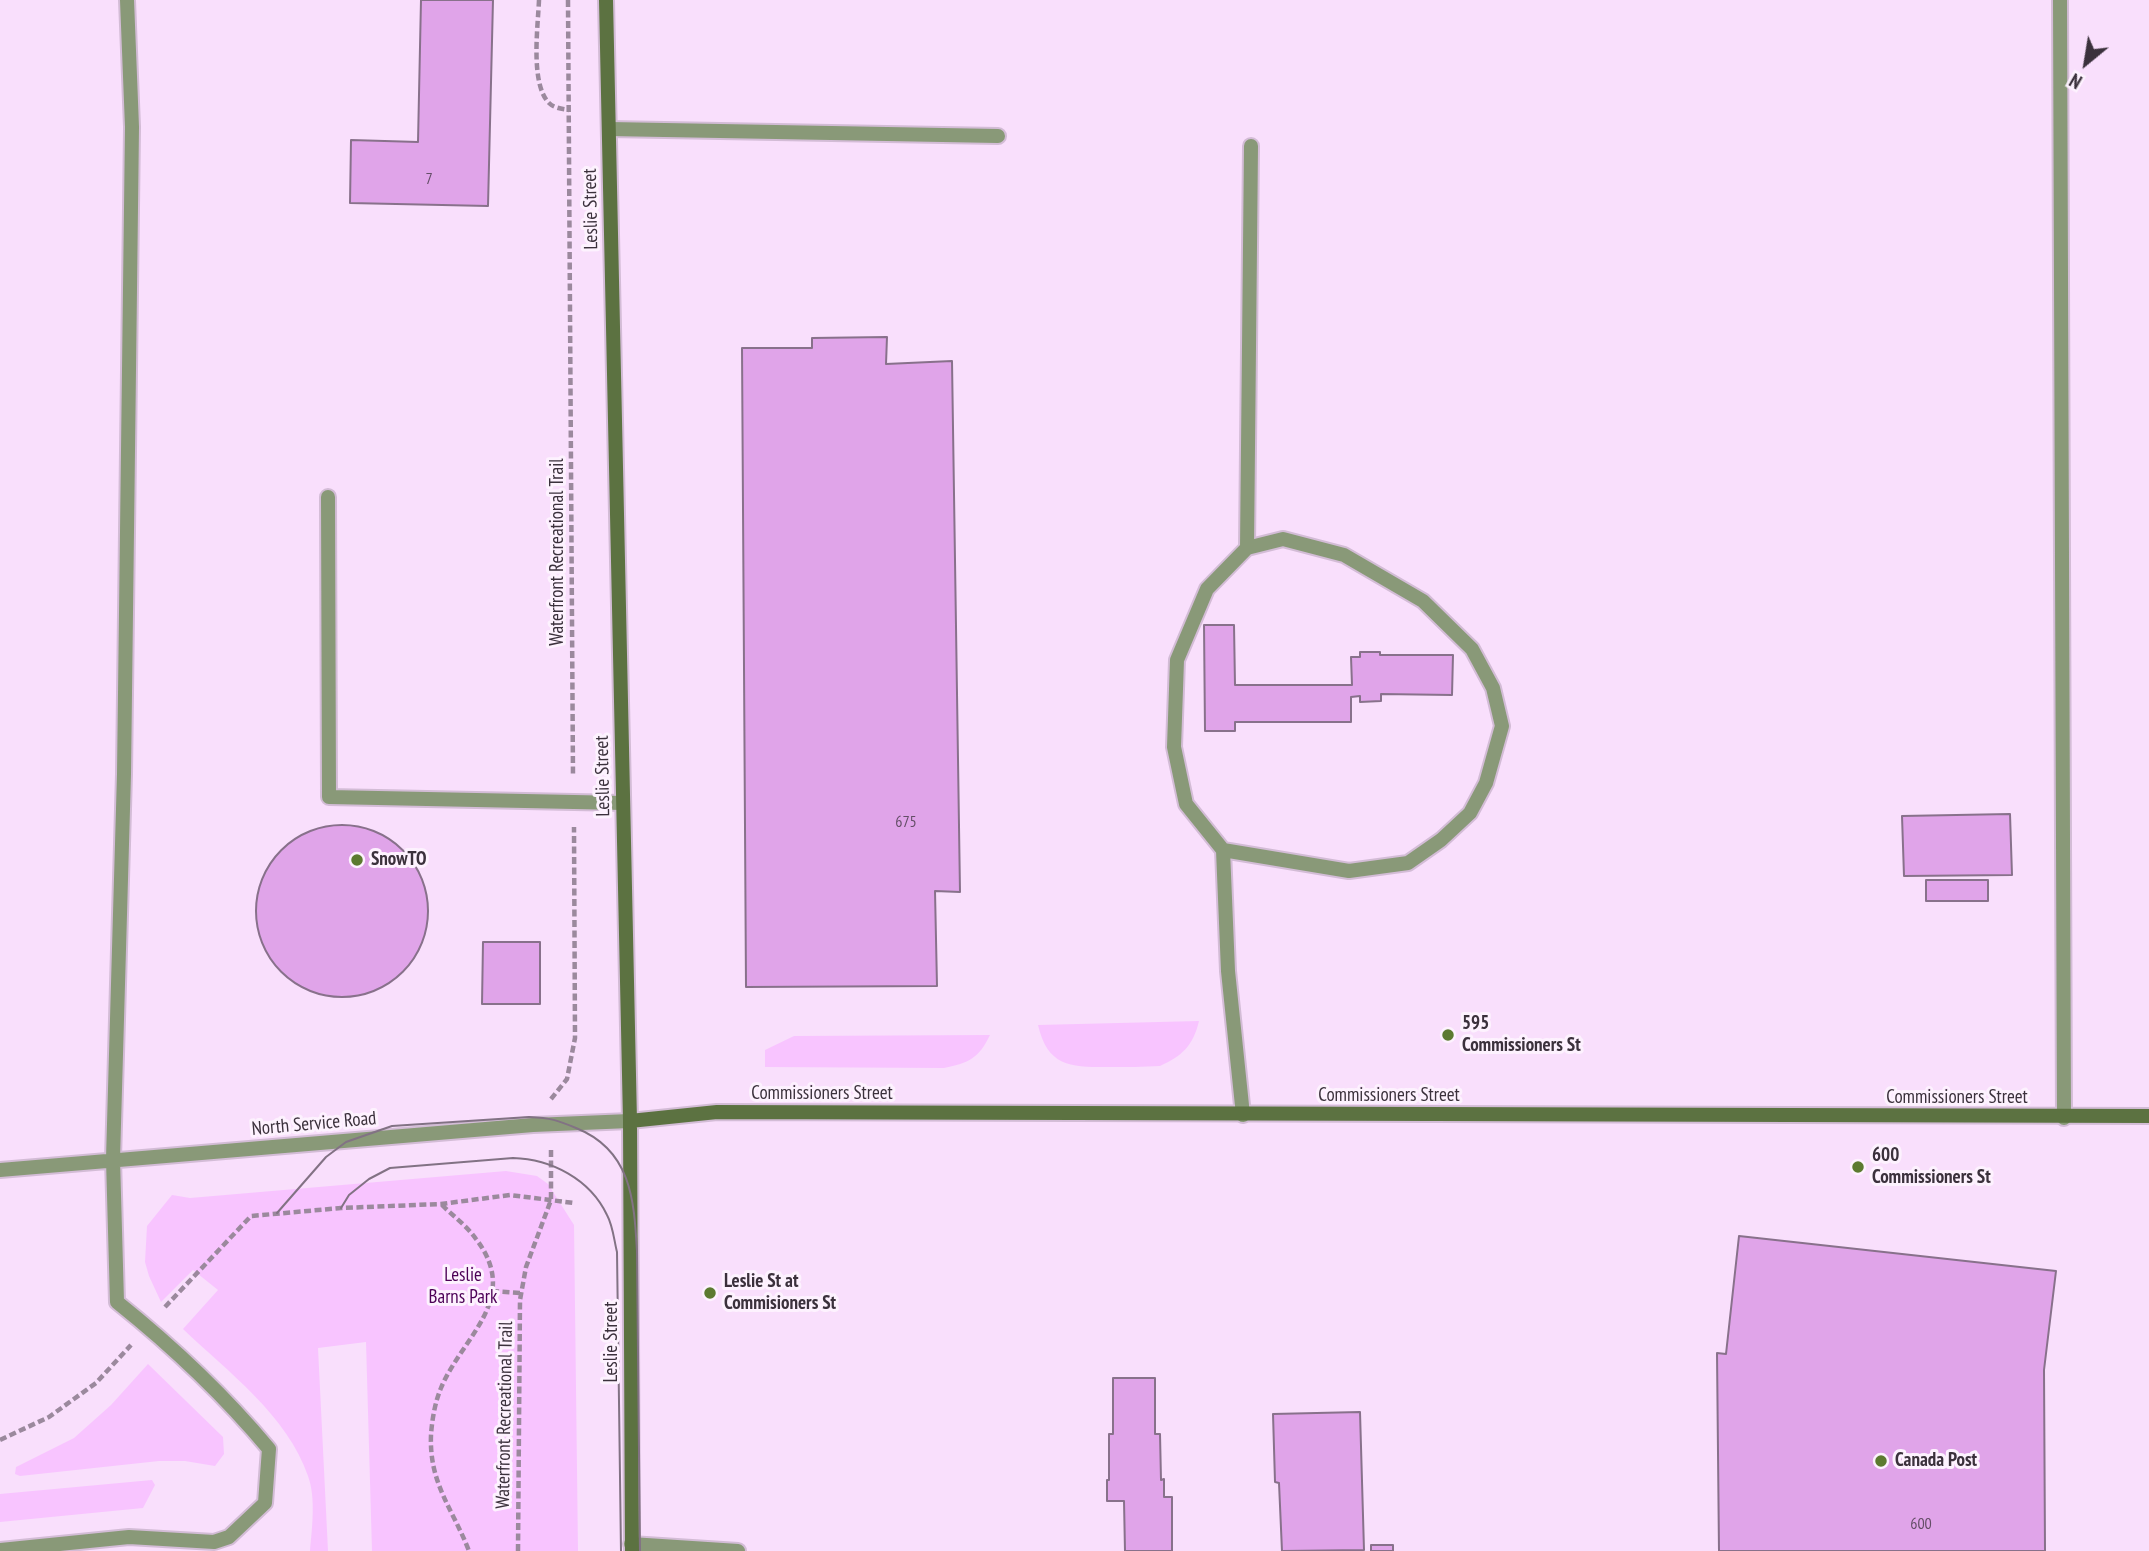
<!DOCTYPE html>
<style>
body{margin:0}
#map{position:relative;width:2149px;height:1551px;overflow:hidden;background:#f9dffc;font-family:"PT Sans Narrow",sans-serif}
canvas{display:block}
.north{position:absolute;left:2051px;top:28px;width:70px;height:70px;-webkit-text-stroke:5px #fdf2fe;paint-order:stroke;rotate:210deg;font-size:19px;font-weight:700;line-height:28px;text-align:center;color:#3b313c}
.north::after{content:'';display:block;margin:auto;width:24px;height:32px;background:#3b313c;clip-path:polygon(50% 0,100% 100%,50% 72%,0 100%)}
</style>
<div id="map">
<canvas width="2149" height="1551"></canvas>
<div class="north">N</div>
</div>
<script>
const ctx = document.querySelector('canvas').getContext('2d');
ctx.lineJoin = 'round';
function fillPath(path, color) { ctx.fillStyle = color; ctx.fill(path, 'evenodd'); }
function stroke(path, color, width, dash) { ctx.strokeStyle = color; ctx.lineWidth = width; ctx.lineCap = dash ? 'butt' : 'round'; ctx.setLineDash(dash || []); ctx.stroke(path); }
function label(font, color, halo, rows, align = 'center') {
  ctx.font = font + ' "PT Sans Narrow",sans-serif'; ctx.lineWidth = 6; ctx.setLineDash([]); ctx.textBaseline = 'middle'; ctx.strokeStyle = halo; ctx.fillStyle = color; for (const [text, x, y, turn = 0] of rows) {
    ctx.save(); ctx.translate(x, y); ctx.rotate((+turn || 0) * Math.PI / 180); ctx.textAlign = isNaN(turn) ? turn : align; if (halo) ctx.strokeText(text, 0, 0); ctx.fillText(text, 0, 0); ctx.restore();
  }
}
fillPath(new Path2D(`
 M 1199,1021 C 1193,1046 1182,1056 1160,1066 C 1143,1067 1126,1067 1110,1067 C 1072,1067 1048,1068 1038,1025 Z
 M 990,1035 C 979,1058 969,1063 944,1068 L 765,1067 L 765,1050 L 794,1036 Z
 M 506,1171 L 537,1176 L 548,1184 L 574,1225 L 578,1551 L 372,1551 L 366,1342 L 318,1348 L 328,1551 L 310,1551 C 312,1528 316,1498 308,1476 C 288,1416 227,1371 183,1329 L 218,1290 L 193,1270 L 161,1302 L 149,1276 L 145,1262 L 147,1226 L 172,1195 L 190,1198 Z
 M 148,1364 L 223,1437 L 224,1454 L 215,1466 L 185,1461 L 159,1461 L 20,1476 L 15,1474 L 16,1467 L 74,1438 L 111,1405 Z
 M 152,1480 L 155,1485 L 143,1508 L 0,1522 L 0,1494 Z`), '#f8c4ff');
const building = new Path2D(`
 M 421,0 L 493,0 L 488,206 L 350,203 L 351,140 L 418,142 Z
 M 887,337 L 886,364 L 952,361 L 960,892 L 935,891 L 937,986 L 746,987 L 742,348 L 812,348 L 812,338 Z
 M 1204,625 L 1234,625 L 1235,685 L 1352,685 L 1351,657 L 1360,657 L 1360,652 L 1380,652 L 1380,655 L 1453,655 L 1452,695 L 1381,694 L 1381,701 L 1360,702 L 1360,696 L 1351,697 L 1351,722 L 1235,722 L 1235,731 L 1205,731 Z
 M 2010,814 L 2012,875 L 1904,876 L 1902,816 Z
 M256 911a86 86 0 1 1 172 0a86 86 0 1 1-172 0Z
 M 1926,880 L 1988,880 L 1988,901 L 1926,901 Z
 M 483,942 L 540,942 L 540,1004 L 482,1004 Z
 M 1739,1236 L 2056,1271 L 2044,1370 L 2045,1551 L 1719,1551 L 1717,1353 L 1726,1354 Z
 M 1113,1378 L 1155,1378 L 1155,1434 L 1160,1434 L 1161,1480 L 1164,1479 L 1164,1497 L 1172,1497 L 1172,1551 L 1125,1551 L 1124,1501 L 1107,1501 L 1107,1480 L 1109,1480 L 1109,1434 L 1113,1434 Z
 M 1360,1412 L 1364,1550 L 1282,1551 L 1279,1483 L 1275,1482 L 1273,1414 Z
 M 1371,1545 L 1393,1545 L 1393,1551 L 1371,1551 Z`);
fillPath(building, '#e0a4e9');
stroke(building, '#88718b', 2);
const lane = new Path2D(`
 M 2060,0 L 2064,1118
 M 609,129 L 998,136
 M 328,497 L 329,797 L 623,803
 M 1247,548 L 1251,146
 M 1223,850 L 1349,871 L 1408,863 L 1441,840 L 1470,813 L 1486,783 L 1502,726 L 1493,688 L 1472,649 L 1423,601 L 1344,555 L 1283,539 L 1247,548 L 1207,589 L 1177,660 L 1174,747 L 1186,804 L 1223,850 L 1228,971 L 1243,1115
 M 0,1170 L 533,1125 L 630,1121
 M 631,1544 L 738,1551
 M 0,1550 L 129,1537 L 214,1542 L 229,1537 L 265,1503 L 269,1449 C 224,1395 172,1346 117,1302 L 113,1159 L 124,774 L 132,127 L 127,0`);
const secondary = new Path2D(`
 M 606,0 L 630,1121 L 632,1551
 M 630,1121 L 717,1112 L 2149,1116`);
stroke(lane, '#d3bcd6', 18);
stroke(secondary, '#d3bcd6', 18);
stroke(new Path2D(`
 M 539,0 C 538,26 530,84 549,103 C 554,108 562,109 569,110
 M 568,0 L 573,776
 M 551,1099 L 567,1079 L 575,1038 L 574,827
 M 442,1205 C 453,1216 467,1226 476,1239 C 522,1299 462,1337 441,1388 C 435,1402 432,1420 431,1435 C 429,1484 453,1509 469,1551
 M 492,1291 L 521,1293
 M 165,1307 L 251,1216 L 341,1208 L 441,1204 L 510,1195 L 574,1203
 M 0,1440 L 49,1417 L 96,1383 L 131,1345
 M 518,1551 L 520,1300 L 526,1267 L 551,1200 L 551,1149`), '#9b899d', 4.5, [7, 3.5]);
stroke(lane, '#899978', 14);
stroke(secondary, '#5c7241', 14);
stroke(new Path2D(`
 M 341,1208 L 349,1195 L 369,1179 L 390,1168 L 513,1158 C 551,1159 590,1179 607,1215 C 613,1226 614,1240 617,1252 L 621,1551
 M 277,1213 L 326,1157 L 346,1142 L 392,1126 L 529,1117 C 551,1118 557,1120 576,1128 C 631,1150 634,1199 637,1251 L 640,1551`), '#827284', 2);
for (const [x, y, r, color] of [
 [357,860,7,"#5c7a30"],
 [1448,1035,7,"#5c7a30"],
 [1858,1167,7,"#5c7a30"],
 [710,1293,7,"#5c7a30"],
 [1881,1461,7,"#5c7a30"]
]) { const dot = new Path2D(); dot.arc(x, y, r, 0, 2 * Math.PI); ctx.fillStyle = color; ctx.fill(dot); stroke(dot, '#fdf2fe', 2.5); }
label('16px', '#644e67', null, [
 ["7",429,179],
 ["675",906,822],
 ["600",1921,1524]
]);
label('19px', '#3b313c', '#fdf2fe', [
 ["Leslie Street",591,209,-91],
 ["Waterfront Recreational Trail",558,552,-90],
 ["Leslie Street",603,776,-91],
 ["Commissioners Street",822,1094],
 ["Commissioners Street",1389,1096],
 ["Commissioners Street",1957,1098],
 ["North Service Road",314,1124,-5],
 ["Leslie Street",612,1342,-90],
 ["Waterfront Recreational Trail",505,1415,-89]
]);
label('bold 19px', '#3b313c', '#fdf2fe', [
 ["SnowTO",371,860],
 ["595",1462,1024],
 ["Commissioners St",1462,1046],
 ["600",1872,1156],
 ["Commissioners St",1872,1178],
 ["Leslie St at",724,1282],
 ["Commisioners St",724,1304],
 ["Canada Post",1895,1461]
], 'left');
label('19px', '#4c0056', '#fdf2fe', [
 ["Leslie",463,1276],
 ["Barns Park",463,1298]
]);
</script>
